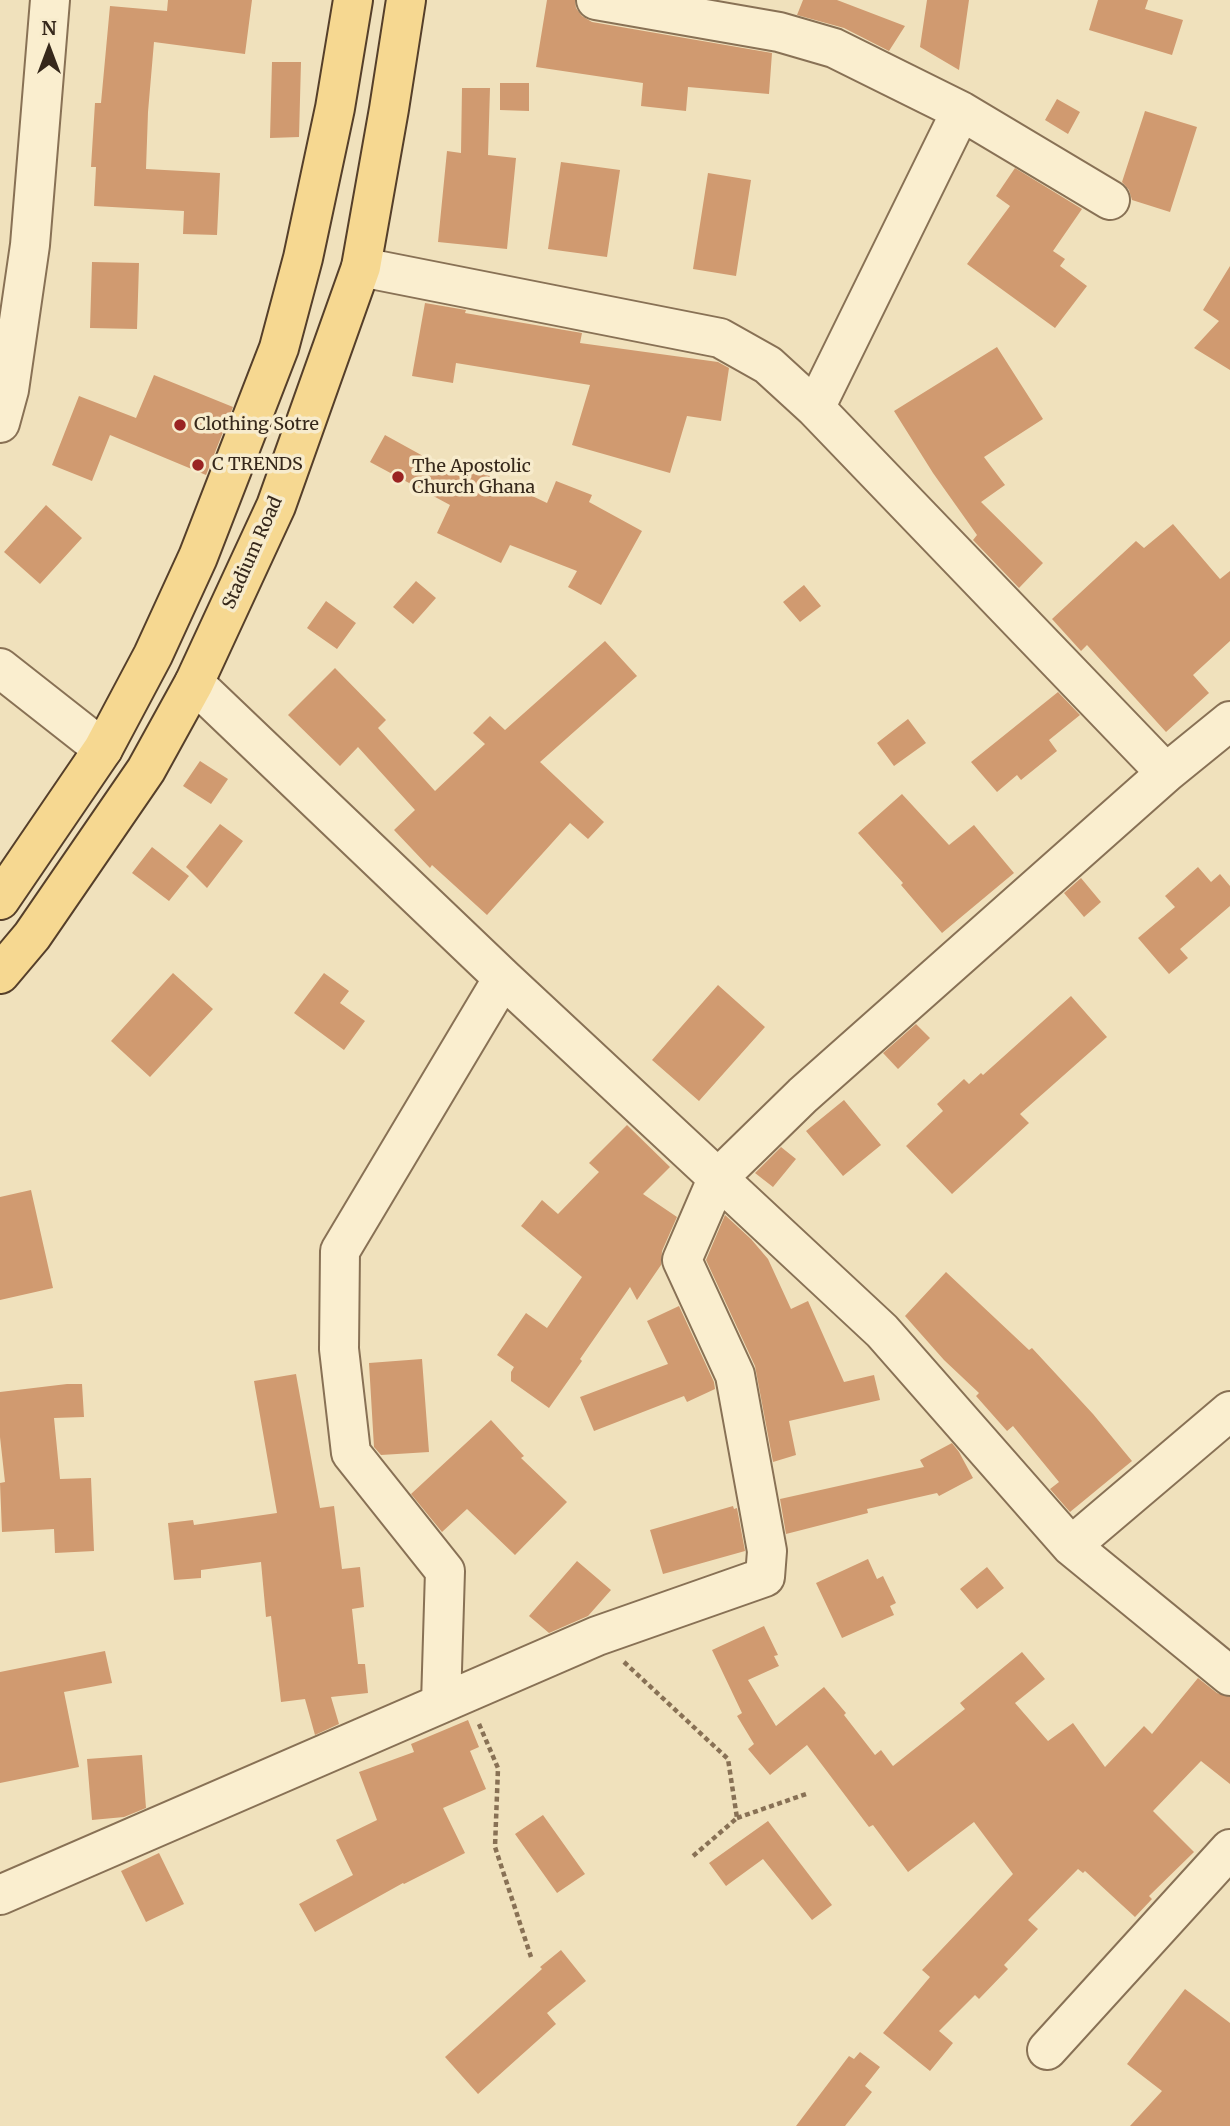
<!DOCTYPE html>
<style>
body{margin:0}
#map{position:relative;width:1230px;height:2126px;overflow:hidden;background:#f0e1bc;font-family:Merriweather,serif}
canvas{display:block}
.north{position:absolute;left:14px;top:14px;width:70px;height:70px;-webkit-text-stroke:5px #f7ebcc;paint-order:stroke;rotate:0deg;font-size:19px;font-weight:700;line-height:28px;text-align:center;color:#36281b}
.north::after{content:'';display:block;margin:auto;width:24px;height:32px;background:#36281b;clip-path:polygon(50% 0,100% 100%,50% 72%,0 100%)}
</style>
<div id="map">
<canvas width="1230" height="2126"></canvas>
<div class="north">N</div>
</div>
<script>
const ctx = document.querySelector('canvas').getContext('2d');
ctx.lineJoin = 'round';
function fillPath(path, color) { ctx.fillStyle = color; ctx.fill(path, 'evenodd'); }
function stroke(path, color, width, dash) { ctx.strokeStyle = color; ctx.lineWidth = width; ctx.lineCap = dash ? 'butt' : 'round'; ctx.setLineDash(dash || []); ctx.stroke(path); }
function label(font, color, halo, rows, align = 'center') {
  ctx.font = font + ' Merriweather,serif'; ctx.lineWidth = 7; ctx.setLineDash([]); ctx.textBaseline = 'middle'; ctx.strokeStyle = halo; ctx.fillStyle = color; for (const [text, x, y, turn = 0] of rows) {
    ctx.save(); ctx.translate(x, y); ctx.rotate((+turn || 0) * Math.PI / 180); ctx.textAlign = isNaN(turn) ? turn : align; if (halo) ctx.strokeText(text, 0, 0); ctx.fillText(text, 0, 0); ctx.restore();
  }
}
fillPath(new Path2D(`
 M 168,0 L 252,0 L 245,54 L 154,42 L 148,112 L 146,169 L 220,173 L 217,235 L 183,234 L 184,211 L 94,206 L 96,167 L 91,167 L 95,103 L 101,103 L 110,6 L 167,11 Z
 M 547,0 L 575,0 L 576,8 L 582,16 L 592,22 L 772,53 L 769,94 L 688,87 L 686,111 L 641,106 L 643,83 L 536,67 Z
 M 803,0 L 837,0 L 905,26 L 889,51 L 844,28 L 797,15 Z
 M 927,0 L 969,0 L 959,70 L 920,47 Z
 M 1098,0 L 1148,0 L 1145,9 L 1183,20 L 1172,55 L 1089,30 Z
 M 272,62 L 301,62 L 299,137 L 270,138 Z
 M 500,83 L 529,83 L 529,111 L 500,110 Z
 M 462,88 L 490,88 L 488,155 L 516,158 L 507,249 L 438,242 L 447,151 L 461,153 Z
 M 1057,99 L 1080,112 L 1068,134 L 1045,120 Z
 M 1145,111 L 1197,127 L 1170,212 L 1132,200 L 1129,190 L 1122,182 Z
 M 561,162 L 620,170 L 607,257 L 548,249 Z
 M 1015,168 L 1082,209 L 1053,251 L 1065,259 L 1060,266 L 1087,286 L 1055,328 L 967,264 L 1010,206 L 996,196 Z
 M 708,173 L 751,180 L 736,276 L 693,269 Z
 M 92,262 L 139,263 L 137,329 L 90,328 Z
 M 1230,266 L 1230,370 L 1194,348 L 1219,321 L 1203,310 Z
 M 425,303 L 466,310 L 465,313 L 582,333 L 580,343 L 718,362 L 729,368 L 721,421 L 687,416 L 670,473 L 572,445 L 590,385 L 456,363 L 453,383 L 412,376 Z
 M 997,347 L 1043,419 L 984,457 L 1005,485 L 981,502 L 1043,563 L 1019,588 L 973,540 L 977,535 L 933,473 L 894,411 Z
 M 154,375 L 233,407 L 206,475 L 110,435 L 92,481 L 52,465 L 79,396 L 136,418 Z
 M 385,435 L 463,478 L 469,466 L 547,503 L 556,481 L 592,495 L 589,502 L 642,531 L 601,605 L 568,587 L 577,571 L 510,545 L 501,563 L 437,533 L 450,505 L 370,462 Z
 M 46,505 L 82,538 L 40,584 L 4,552 Z
 M 1173,524 L 1220,579 L 1230,571 L 1230,641 L 1193,675 L 1209,693 L 1166,732 L 1087,645 L 1081,651 L 1052,619 L 1136,541 L 1144,548 Z
 M 416,581 L 436,598 L 413,624 L 393,607 Z
 M 804,585 L 821,606 L 800,622 L 783,602 Z
 M 326,601 L 356,623 L 337,649 L 307,628 Z
 M 605,641 L 637,676 L 540,762 L 604,822 L 588,839 L 570,823 L 487,915 L 432,865 L 430,868 L 394,830 L 415,810 L 358,747 L 340,766 L 288,715 L 335,668 L 386,720 L 378,728 L 435,791 L 485,744 L 473,733 L 490,716 L 505,730 Z
 M 1058,692 L 1080,715 L 1049,740 L 1057,751 L 1021,780 L 1017,775 L 997,792 L 971,762 Z
 M 908,719 L 926,743 L 894,766 L 877,743 Z
 M 200,761 L 228,779 L 211,804 L 183,786 Z
 M 902,794 L 949,845 L 974,825 L 1014,873 L 942,933 L 901,885 L 903,883 L 858,833 Z
 M 220,824 L 243,841 L 207,888 L 186,867 Z
 M 152,847 L 189,876 L 169,901 L 132,873 Z
 M 1198,867 L 1211,882 L 1220,874 L 1230,886 L 1230,906 L 1180,949 L 1188,958 L 1169,974 L 1138,938 L 1175,907 L 1165,896 Z
 M 1081,878 L 1101,902 L 1084,917 L 1064,893 Z
 M 173,973 L 213,1009 L 150,1077 L 111,1041 Z
 M 324,973 L 349,991 L 340,1003 L 365,1021 L 344,1050 L 294,1013 Z
 M 718,985 L 765,1027 L 699,1101 L 652,1060 Z
 M 1071,996 L 1107,1037 L 1020,1114 L 1029,1123 L 952,1194 L 906,1146 L 943,1111 L 937,1104 L 964,1079 L 969,1084 L 981,1073 L 983,1075 Z
 M 916,1024 L 930,1038 L 898,1069 L 883,1053 Z
 M 844,1100 L 881,1145 L 843,1176 L 806,1131 Z
 M 627,1125 L 670,1167 L 643,1194 L 677,1217 L 662,1251 L 661,1265 L 637,1300 L 630,1287 L 580,1359 L 582,1361 L 549,1408 L 511,1381 L 511,1372 L 514,1367 L 497,1355 L 526,1313 L 547,1328 L 582,1277 L 521,1226 L 542,1200 L 558,1214 L 599,1172 L 589,1163 Z
 M 781,1147 L 796,1159 L 773,1187 L 755,1173 Z
 M 31,1190 L 53,1288 L 0,1300 L 0,1197 Z
 M 725,1215 L 751,1239 L 768,1259 L 791,1309 L 808,1301 L 844,1382 L 874,1375 L 880,1400 L 789,1421 L 796,1455 L 773,1462 L 755,1366 L 706,1260 Z
 M 946,1272 L 1029,1350 L 1032,1348 L 1093,1414 L 1132,1461 L 1070,1512 L 1050,1489 L 1059,1482 L 1013,1426 L 1007,1431 L 976,1396 L 979,1393 L 944,1360 L 905,1316 Z
 M 679,1306 L 714,1382 L 715,1389 L 687,1402 L 684,1396 L 594,1431 L 580,1397 L 668,1364 L 647,1321 Z
 M 422,1359 L 429,1452 L 381,1455 L 374,1447 L 369,1363 Z
 M 296,1374 L 320,1508 L 334,1506 L 342,1569 L 360,1567 L 364,1607 L 352,1609 L 358,1664 L 365,1664 L 368,1693 L 331,1697 L 339,1724 L 315,1735 L 305,1699 L 281,1702 L 271,1616 L 266,1617 L 261,1562 L 201,1570 L 201,1578 L 174,1580 L 168,1523 L 193,1520 L 194,1525 L 277,1513 L 254,1381 Z
 M 67,1384 L 82,1384 L 84,1417 L 54,1418 L 60,1479 L 91,1478 L 94,1551 L 55,1553 L 54,1529 L 2,1532 L 0,1483 L 5,1482 L 0,1437 L 0,1392 Z
 M 491,1420 L 524,1456 L 521,1458 L 567,1502 L 515,1555 L 467,1509 L 442,1532 L 411,1494 Z
 M 952,1443 L 959,1452 L 973,1478 L 939,1496 L 937,1493 L 867,1509 L 868,1513 L 786,1534 L 780,1499 L 924,1467 L 920,1460 Z
 M 733,1506 L 734,1509 L 737,1508 L 745,1551 L 663,1574 L 650,1530 Z
 M 868,1559 L 877,1579 L 883,1576 L 896,1603 L 890,1606 L 894,1615 L 842,1638 L 816,1583 Z
 M 577,1561 L 611,1590 L 588,1616 L 549,1633 L 529,1616 Z
 M 987,1567 L 1004,1588 L 977,1609 L 960,1589 Z
 M 764,1626 L 778,1655 L 774,1656 L 779,1666 L 748,1680 L 776,1726 L 824,1687 L 846,1713 L 844,1715 L 875,1755 L 881,1750 L 893,1766 L 965,1709 L 960,1703 L 1022,1652 L 1045,1679 L 1015,1703 L 1048,1741 L 1073,1723 L 1105,1767 L 1144,1726 L 1152,1734 L 1198,1678 L 1217,1693 L 1230,1697 L 1230,1784 L 1201,1761 L 1153,1811 L 1194,1852 L 1149,1896 L 1152,1899 L 1135,1917 L 1085,1871 L 1083,1873 L 1078,1869 L 1028,1920 L 1038,1929 L 1004,1965 L 1008,1969 L 979,1999 L 975,1995 L 939,2031 L 953,2043 L 930,2071 L 883,2033 L 930,1977 L 922,1970 L 1013,1874 L 974,1822 L 908,1872 L 873,1825 L 869,1827 L 807,1745 L 770,1775 L 748,1749 L 754,1744 L 737,1716 L 742,1713 L 712,1650 Z
 M 105,1651 L 112,1683 L 64,1692 L 79,1767 L 0,1783 L 0,1672 Z
 M 468,1720 L 479,1747 L 470,1751 L 486,1789 L 443,1808 L 465,1853 L 404,1884 L 403,1883 L 315,1932 L 299,1904 L 353,1875 L 336,1840 L 377,1820 L 359,1772 L 414,1752 L 411,1744 Z
 M 142,1755 L 146,1808 L 124,1817 L 92,1820 L 87,1759 Z
 M 543,1815 L 585,1874 L 557,1893 L 515,1834 Z
 M 768,1821 L 832,1905 L 812,1920 L 763,1859 L 726,1886 L 709,1863 Z
 M 159,1853 L 184,1904 L 146,1922 L 121,1871 Z
 M 561,1950 L 586,1981 L 547,2013 L 556,2024 L 478,2094 L 445,2057 L 542,1969 L 540,1967 Z
 M 1185,1989 L 1230,2023 L 1230,2126 L 1130,2126 L 1162,2091 L 1127,2064 Z
 M 860,2052 L 880,2067 L 865,2086 L 872,2092 L 845,2126 L 796,2126 L 849,2056 L 854,2059 Z`), '#d09a70');
const minor = new Path2D(`
 M 596,0 L 779,32 L 834,48 L 961,111 L 1110,200
 M 361,267 L 720,338 L 768,365 L 815,408 L 1166,773
 M 815,408 L 961,111
 M 0,423 L 9,390 L 30,245 L 50,0
 M 0,668 L 103,749
 M 194,683 L 503,978 L 882,1331 L 1071,1546 L 1230,1676
 M 1071,1546 L 1230,1411
 M 441,1703 L 445,1571 L 351,1453 L 339,1349 L 340,1251 L 503,978
 M 0,1895 L 597,1636 L 765,1577 L 767,1551 L 735,1375 L 682,1260 L 717,1179 L 803,1095 L 1166,773 L 1230,721
 M 1047,2050 L 1230,1849`);
const major = new Path2D(`
 M 0,900 L 103,749 L 153,655 L 198,557 L 279,348 L 303,258 L 335,108 L 353,0
 M 0,974 L 32,936 L 146,770 L 194,683 L 276,506 L 361,267 L 389,109 L 406,0`);
stroke(minor, '#887155', 42);
stroke(major, '#553f2a', 42);
stroke(new Path2D(`
 M 624,1662 L 728,1759 L 737,1818 L 692,1857
 M 479,1724 L 498,1768 L 495,1847 L 531,1957
 M 737,1818 L 809,1793`), '#887155', 4.5, [5, 3.5]);
stroke(minor, '#faeecf', 38);
stroke(major, '#f6d891', 38);
for (const [x, y, r, color] of [
 [180,425,7,"#9a2322"],
 [198,465,7,"#9a2322"],
 [398,477,7,"#9a2322"]
]) { const dot = new Path2D(); dot.arc(x, y, r, 0, 2 * Math.PI); ctx.fillStyle = color; ctx.fill(dot); stroke(dot, '#f7ebcc', 2.5); }
label('18px', '#36281b', '#f7ebcc', [
 ["Clothing Sotre",194,425],
 ["C TRENDS",212,465],
 ["The Apostolic",412,467],
 ["Church Ghana",412,488]
], 'left');
label('18px', '#36281b', '#f7ebcc', [
 ["Stadium Road",253,553,-66]
]);
</script>
